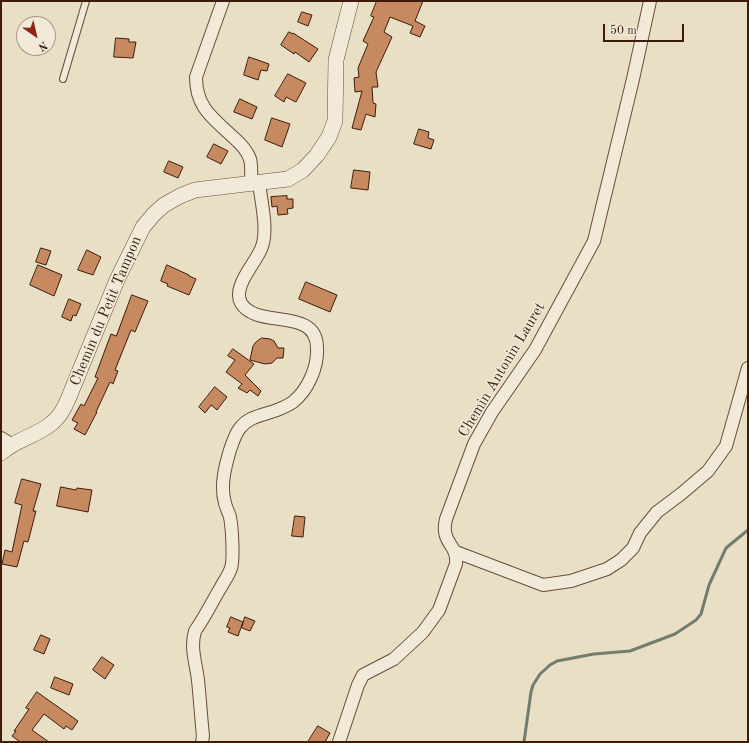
<!DOCTYPE html>
<style>
body{margin:0}
#map{position:relative;width:749px;height:743px;overflow:hidden;background:#e9dfc4;font-family:"Old Standard TT",serif}
canvas{display:block}
.frame{position:absolute;inset:0;border:2px solid #3d1c0c;pointer-events:none}
.north{position:absolute;left:16px;top:16px;width:40px;height:40px;box-sizing:border-box;background:#f1ead9;border:1px solid #a99887;border-radius:50%;rotate:146deg;font-size:11px;font-weight:700;line-height:16px;text-align:center;color:#3d1c0c}
.north::after{content:'';display:block;margin:auto;width:14px;height:18px;background:#8f2418;clip-path:polygon(50% 0,100% 100%,50% 72%,0 100%)}
.scale{position:absolute;left:603px;top:24px;width:81px;height:18px;box-sizing:border-box;border:2px solid #3d1c0c;border-top:0;padding-left:5px;font-size:12px;line-height:14px;white-space:nowrap;color:#3d1c0c;-webkit-text-stroke:3px #f1ead9;paint-order:stroke}
</style>
<div id="map">
<canvas width="749" height="743"></canvas>
<div class="frame"></div>
<div class="north">N</div>
<div class="scale">50 m</div>
</div>
<script>
const ctx = document.querySelector('canvas').getContext('2d');
ctx.lineJoin = 'round';
function stroke(path, color, width, dash) { ctx.strokeStyle = color; ctx.lineWidth = width; ctx.lineCap = dash ? 'butt' : 'round'; ctx.setLineDash(dash || []); ctx.stroke(path); }
function fillPath(path, color) { ctx.fillStyle = color; ctx.fill(path, 'evenodd'); }
function label(font, color, halo, rows, align = 'center') {
  ctx.font = font + ' "Old Standard TT",serif'; ctx.lineWidth = 3; ctx.setLineDash([]); ctx.textBaseline = 'middle'; ctx.strokeStyle = halo; ctx.fillStyle = color; for (const [text, x, y, turn = 0] of rows) {
    ctx.save(); ctx.translate(x, y); ctx.rotate((+turn || 0) * Math.PI / 180); ctx.textAlign = isNaN(turn) ? turn : align; if (halo) ctx.strokeText(text, 0, 0); ctx.fillText(text, 0, 0); ctx.restore();
  }
}
stroke(new Path2D(`
 M 524,742 L 531,692 L 533,685 L 540,674 L 550,665 L 557,661 L 594,654 L 630,651 L 638,648 L 675,634 L 696,620 L 701,614 L 709,585 L 726,548 L 748,530`), '#737d6f', 3);
const building = new Path2D(`
 M 377,1 L 423,1 L 415,21 L 425,26 L 420,37 L 410,33 L 413,26 L 390,17 L 384,32 L 392,37 L 376,72 L 378,87 L 372,87 L 373,103 L 376,104 L 375,117 L 366,114 L 361,130 L 352,128 L 362,91 L 355,92 L 354,78 L 359,77 L 358,68 L 368,44 L 363,41 L 374,17 L 371,16 Z
 M 302,12 L 312,15 L 308,26 L 298,22 Z
 M 289,32 L 293,34 L 293,33 L 318,49 L 309,62 L 295,52 L 294,54 L 281,45 Z
 M 116,38 L 129,39 L 129,42 L 136,42 L 133,58 L 114,57 Z
 M 249,57 L 269,64 L 267,71 L 261,70 L 258,80 L 244,75 Z
 M 288,74 L 306,83 L 296,102 L 286,97 L 284,102 L 275,96 Z
 M 240,99 L 257,107 L 252,119 L 234,112 Z
 M 272,118 L 290,124 L 282,147 L 265,140 Z
 M 419,129 L 429,132 L 428,138 L 434,140 L 431,149 L 414,144 Z
 M 214,144 L 228,151 L 221,164 L 207,157 Z
 M 169,161 L 183,167 L 178,178 L 164,172 Z
 M 354,170 L 370,172 L 368,190 L 351,188 Z
 M 287,196 L 287,199 L 293,199 L 293,208 L 287,209 L 288,214 L 278,215 L 277,206 L 272,207 L 271,197 Z
 M 41,248 L 51,251 L 46,265 L 36,262 Z
 M 87,250 L 101,257 L 93,275 L 78,270 Z
 M 38,265 L 62,275 L 54,296 L 30,285 Z
 M 167,265 L 189,275 L 189,276 L 196,279 L 189,295 L 167,286 L 168,284 L 161,281 Z
 M 306,282 L 337,295 L 330,312 L 299,299 Z
 M 132,295 L 148,301 L 135,332 L 131,330 L 115,370 L 118,371 L 113,384 L 110,382 L 96,412 L 97,412 L 85,435 L 74,429 L 78,423 L 72,420 L 81,404 L 84,406 L 98,378 L 95,377 L 111,334 L 116,336 Z
 M 69,299 L 81,304 L 76,316 L 73,315 L 71,321 L 62,317 Z
 M 262,338 L 270,339 L 274,341 L 278,348 L 284,348 L 283,358 L 277,358 L 272,363 L 265,364 L 250,360 L 253,346 L 256,342 Z
 M 233,349 L 254,364 L 245,375 L 261,391 L 258,396 L 250,390 L 247,393 L 238,388 L 242,384 L 226,372 L 235,360 L 228,356 Z
 M 215,387 L 227,397 L 217,410 L 211,405 L 205,413 L 199,407 Z
 M 22,479 L 41,484 L 33,511 L 36,511 L 28,542 L 24,541 L 17,567 L 2,564 L 5,550 L 12,552 L 22,505 L 15,503 Z
 M 61,487 L 76,490 L 77,488 L 92,490 L 88,512 L 57,506 Z
 M 295,516 L 305,517 L 303,537 L 292,536 Z
 M 231,617 L 243,622 L 238,636 L 228,632 L 230,628 L 227,627 Z
 M 245,617 L 255,621 L 250,631 L 242,628 Z
 M 41,635 L 50,639 L 44,654 L 34,650 Z
 M 102,657 L 114,665 L 105,679 L 93,670 Z
 M 55,677 L 73,684 L 69,695 L 51,688 Z
 M 37,692 L 78,721 L 72,730 L 66,726 L 64,729 L 44,714 L 32,730 L 49,742 L 20,742 L 12,736 L 16,731 L 14,731 L 29,709 L 26,708 Z
 M 318,726 L 330,733 L 325,742 L 308,742 Z`);
fillPath(building, '#c68960');
stroke(building, '#3d1c0c', 1);
const service = new Path2D(`
 M 63,79 L 86,1`);
const minor = new Path2D(`
 M 223,1 L 196,77 C 196,108 213,118 233,137 C 240,143 247,150 250,159 C 252,166 251,176 251,183
 M 1,438 L 11,444
 M 456,552 L 543,585 L 571,581 L 607,569 L 621,560 L 633,548 L 640,533 L 657,512 L 681,494 L 708,471 L 726,446 L 748,368
 M 202,742 L 203,736 C 201,717 200,699 198,680 C 196,663 190,648 195,631 C 205,617 212,602 221,587 C 224,581 229,575 231,568 C 234,559 232,527 230,517 C 229,513 226,508 225,503 C 220,486 225,467 230,450 C 233,442 235,434 240,428 C 249,416 264,415 277,410 C 282,408 289,405 293,402 C 308,390 318,367 317,348 C 317,306 257,330 241,303 C 232,287 255,264 261,249 C 269,232 261,201 259,183
 M 339,742 L 358,685 L 363,675 L 394,659 L 423,632 L 439,610 L 456,564 C 458,543 440,544 446,519 L 474,444 L 492,412 L 535,350 L 594,241 L 633,79 L 650,1`);
const tertiary = new Path2D(`
 M 1,453 C 16,439 37,436 52,423 C 60,417 65,407 69,397 L 117,280 L 143,227 L 154,214 L 164,205 L 180,196 L 195,190 L 288,179 L 303,170 L 317,155 L 329,137 L 335,121 L 336,60 L 351,1`);
stroke(service, '#684d3a', 8);
stroke(minor, '#684d3a', 14);
stroke(tertiary, '#684d3a', 16);
stroke(service, '#f1ead9', 6);
stroke(minor, '#f1ead9', 12);
stroke(tertiary, '#f1ead9', 15);
label('15px', '#3d1c0c', '#f1ead9', [
 ["Chemin du Petit Tampon",106,311,-67],
 ["Chemin Antonin Lauret",502,370,-59]
]);
</script>
